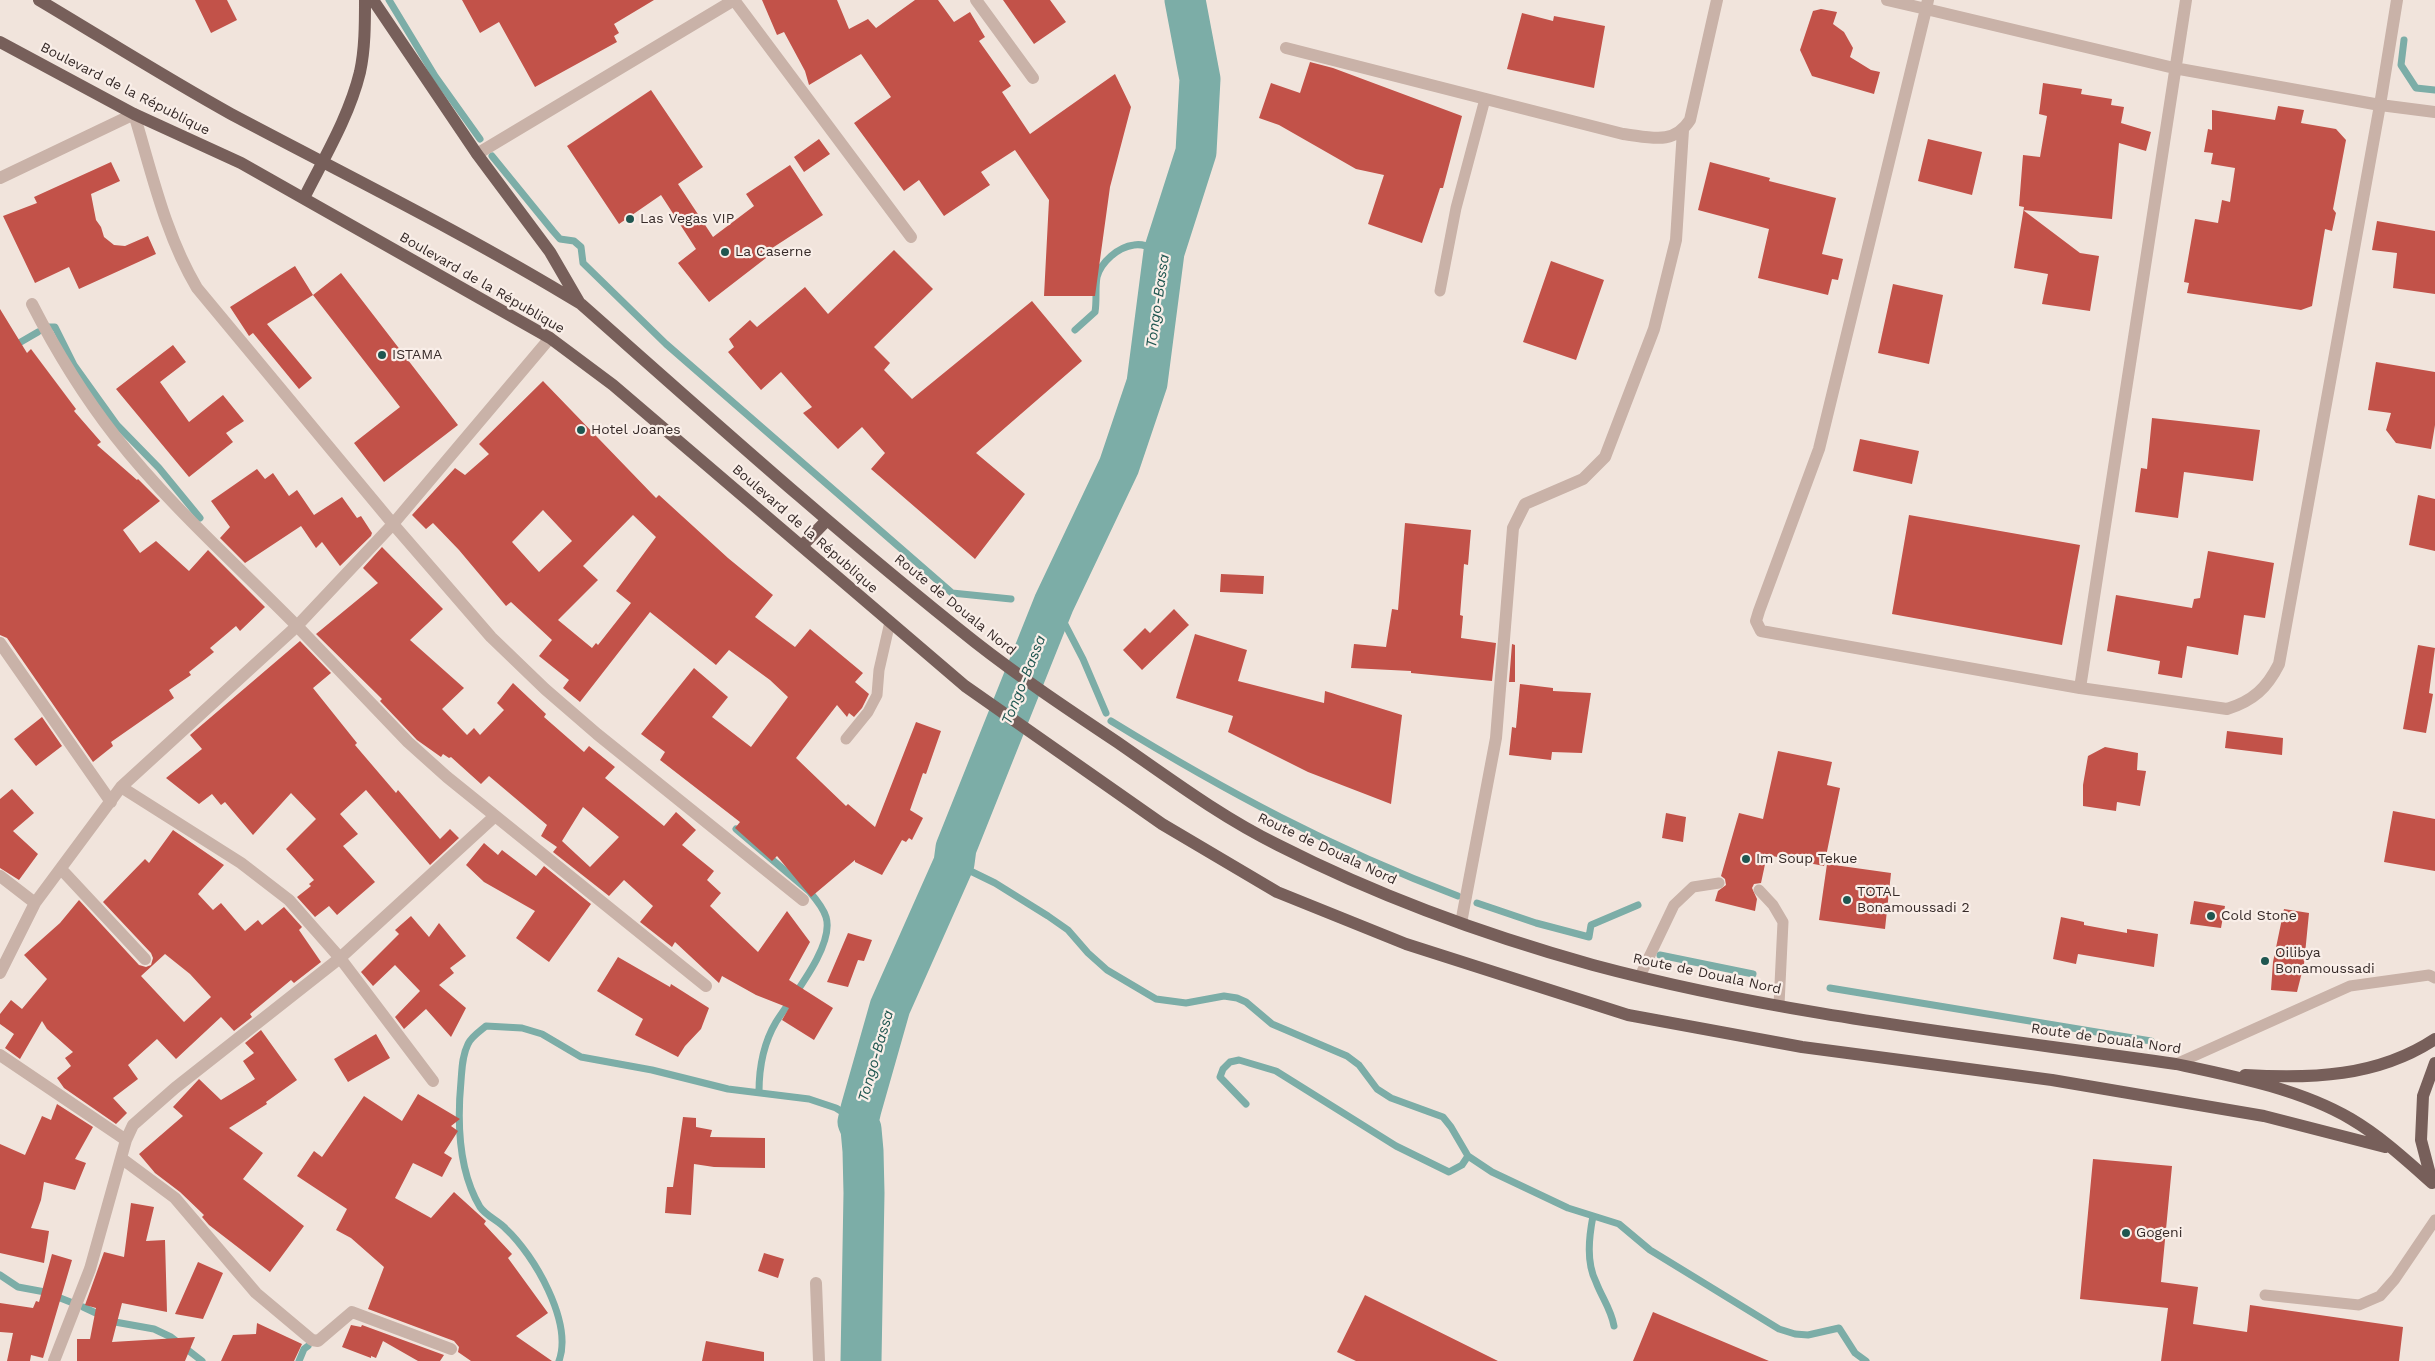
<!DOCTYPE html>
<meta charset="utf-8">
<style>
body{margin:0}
canvas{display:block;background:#f1e4dc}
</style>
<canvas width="2435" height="1361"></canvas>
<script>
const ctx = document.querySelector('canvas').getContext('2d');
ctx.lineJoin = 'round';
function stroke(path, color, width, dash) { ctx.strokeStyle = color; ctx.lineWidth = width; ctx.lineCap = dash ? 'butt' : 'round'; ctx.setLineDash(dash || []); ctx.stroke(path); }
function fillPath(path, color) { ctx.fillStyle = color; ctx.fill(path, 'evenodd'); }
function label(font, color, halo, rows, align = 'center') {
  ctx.font = font + ' "Work Sans",sans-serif'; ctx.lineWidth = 4.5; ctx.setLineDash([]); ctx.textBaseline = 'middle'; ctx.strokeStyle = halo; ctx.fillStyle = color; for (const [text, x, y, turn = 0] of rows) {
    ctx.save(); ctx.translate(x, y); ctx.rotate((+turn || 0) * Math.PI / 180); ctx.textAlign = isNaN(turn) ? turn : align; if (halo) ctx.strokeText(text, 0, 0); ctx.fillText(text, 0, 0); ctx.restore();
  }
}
stroke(new Path2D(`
 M 389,0 L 435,76 L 480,139
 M 2404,40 L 2401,65 L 2416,88 L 2435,90
 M 492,156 L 553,231 L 560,239 L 574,241 L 581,247 L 583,263 L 666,344 L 952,593 L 1011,599
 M 48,327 L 55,327 L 74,365 L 117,425 L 159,468 L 200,518
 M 1075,330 L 1095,312 C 1097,301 1095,288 1097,277 C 1101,262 1118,247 1134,245 C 1144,243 1155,249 1164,252
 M 0,354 L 38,332
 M 1054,603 L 1083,659 L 1106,713
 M 1111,721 C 1225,791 1333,849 1458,896
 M 736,829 L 809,891 C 815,898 823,907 826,917 C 835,946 791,998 776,1022 C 763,1044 759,1068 759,1092
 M 954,863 L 995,883 L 1048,916 L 1068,930 L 1088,953 L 1107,970 L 1156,999 L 1186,1003 L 1224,996 L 1237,998 L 1246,1002 L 1272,1024 L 1347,1056 L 1359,1065 L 1377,1089 L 1391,1098 L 1443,1117 L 1451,1127 L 1468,1156 L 1492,1172 L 1568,1208 L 1619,1224 L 1650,1250 L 1779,1329 L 1795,1334 L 1808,1335 L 1839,1328 L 1855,1353 L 1866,1361
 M 1477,903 L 1536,923 L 1589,937 L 1591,925 L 1638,905
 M 1660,955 L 1753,974
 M 1830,988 L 2151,1041
 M 1246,1104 L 1220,1077 L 1223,1069 L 1230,1062 L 1239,1060 L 1276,1071 L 1396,1146 L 1449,1172 L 1462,1165 L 1468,1156
 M 1593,1216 C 1589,1237 1586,1262 1596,1282 C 1602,1298 1611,1309 1614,1326
 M 0,1275 L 18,1287 L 45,1292 L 78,1305
 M 83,1307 L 115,1322 L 154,1329 L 171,1337 L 202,1361
 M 299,1361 L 304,1349 L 308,1346
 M 559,1361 C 573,1322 534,1255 506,1229 C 499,1221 486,1216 480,1207 C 458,1170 457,1123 461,1081 C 462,1069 462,1056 468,1044 C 471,1037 480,1031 486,1026 L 522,1028 L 542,1034 L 581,1057 L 652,1070 L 728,1089 L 809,1099 L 836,1108 L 858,1122`), '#7cada7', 7);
stroke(new Path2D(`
 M 861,1361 L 864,1193 L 863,1151 L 861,1129 L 858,1122 L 861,1109 L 890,1007 L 954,863 L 956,848 L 1054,603 L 1119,466 L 1147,383 L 1164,252 L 1196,152 L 1200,79 L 1185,0`), '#7cada7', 41);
fillPath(new Path2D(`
 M 195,0 L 227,0 L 237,20 L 211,33 Z
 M 462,0 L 654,0 L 614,24 L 619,33 L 614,36 L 617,42 L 535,87 L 499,22 L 480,33 Z
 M 762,0 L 837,0 L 849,29 L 868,19 L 876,28 L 915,0 L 938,0 L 954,22 L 970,12 L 985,37 L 979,41 L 1011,86 L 1002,92 L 1030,134 L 1115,74 L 1131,107 L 1110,187 L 1095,296 L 1044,296 L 1049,200 L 1015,150 L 981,172 L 990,185 L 944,216 L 919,180 L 904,191 L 854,123 L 891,97 L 861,54 L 809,85 L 805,71 L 784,32 L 777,35 Z
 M 1003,0 L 1050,0 L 1066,22 L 1034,44 Z
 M 1821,9 L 1837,12 L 1833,24 L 1844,32 L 1853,48 L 1850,57 L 1871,70 L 1880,72 L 1874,94 L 1812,76 L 1800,50 L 1813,11 Z
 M 1522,13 L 1553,21 L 1554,16 L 1605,26 L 1594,88 L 1507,69 Z
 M 1310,62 L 1333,68 L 1462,116 L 1443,188 L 1440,188 L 1422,243 L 1368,224 L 1384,175 L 1356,169 L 1279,125 L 1259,118 L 1271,83 L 1300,93 Z
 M 2043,83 L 2082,89 L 2081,94 L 2112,99 L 2111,105 L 2124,107 L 2121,123 L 2151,132 L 2146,151 L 2119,143 L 2112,219 L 2023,210 L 2080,253 L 2099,256 L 2090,311 L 2042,304 L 2048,274 L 2014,268 L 2024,207 L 2019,206 L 2023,155 L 2040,157 L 2047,116 L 2039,114 Z
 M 651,90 L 703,167 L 678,184 L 713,237 L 754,206 L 746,194 L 790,165 L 823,215 L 763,254 L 766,258 L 709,302 L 678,263 L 696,249 L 661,195 L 619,224 L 567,146 Z
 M 2278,106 L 2304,110 L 2301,123 L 2336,129 L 2346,140 L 2333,209 L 2336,213 L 2332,231 L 2325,229 L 2312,306 L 2301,310 L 2187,293 L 2189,283 L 2184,282 L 2195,219 L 2218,223 L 2222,200 L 2230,202 L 2235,168 L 2211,164 L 2213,153 L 2204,152 L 2208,129 L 2212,130 L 2212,110 L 2275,120 Z
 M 819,139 L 830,154 L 804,172 L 794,157 Z
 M 1928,139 L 1982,152 L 1972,195 L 1918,181 Z
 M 111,162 L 120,181 L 91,194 L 96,220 L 101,227 L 104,237 L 114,245 L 125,246 L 148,236 L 156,254 L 79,289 L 69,267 L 35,283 L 3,216 L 37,203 L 34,197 Z
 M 1710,162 L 1770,178 L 1769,181 L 1836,198 L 1822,254 L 1843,259 L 1838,280 L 1832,279 L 1828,295 L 1758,278 L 1769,229 L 1698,210 Z
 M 2377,221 L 2435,231 L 2435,294 L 2393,288 L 2397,253 L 2372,250 Z
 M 894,250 L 933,289 L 874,347 L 890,363 L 884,370 L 912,399 L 1032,301 L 1082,361 L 976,453 L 1025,494 L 975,559 L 871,469 L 885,453 L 862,427 L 838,449 L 803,413 L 812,407 L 781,372 L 761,390 L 728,352 L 734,347 L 729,339 L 750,320 L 757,327 L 805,287 L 828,314 Z
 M 1551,261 L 1604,280 L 1576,360 L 1523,342 Z
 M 295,266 L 313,295 L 267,324 L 312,378 L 299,389 L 253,333 L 249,336 L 230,307 Z
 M 341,273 L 458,425 L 384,482 L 354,443 L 400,407 L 313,295 Z
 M 1893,284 L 1943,295 L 1929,364 L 1878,353 Z
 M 0,309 L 27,353 L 31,349 L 76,409 L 74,411 L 101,442 L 97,445 L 137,480 L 138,479 L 160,501 L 123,530 L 140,553 L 156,541 L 189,571 L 208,550 L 265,607 L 240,631 L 236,626 L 210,648 L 214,652 L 189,672 L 191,675 L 169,690 L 174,698 L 111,742 L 113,746 L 93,762 L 7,638 L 0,635 Z
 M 173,345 L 186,362 L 160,382 L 189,422 L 223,395 L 244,421 L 226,433 L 233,442 L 189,477 L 116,389 Z
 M 2376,362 L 2435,372 L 2435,425 L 2431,449 L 2396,443 L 2386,430 L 2391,413 L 2368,410 Z
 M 543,381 L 656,498 L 659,495 L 728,558 L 773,595 L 755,617 L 795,647 L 810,629 L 863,673 L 855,682 L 869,694 L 862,708 L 854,717 L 849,713 L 847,717 L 837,705 L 796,758 L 846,806 L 848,804 L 875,827 L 916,722 L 941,731 L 926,774 L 923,773 L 910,810 L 923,818 L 912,840 L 909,838 L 906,842 L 902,840 L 882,875 L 855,862 L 855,860 L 811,897 L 777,856 L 772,861 L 735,828 L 740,822 L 660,760 L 665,752 L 641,734 L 694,668 L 728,697 L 712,717 L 751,747 L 788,697 L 770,680 L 729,650 L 716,665 L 650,612 L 580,702 L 563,688 L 569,680 L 539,656 L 552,640 L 511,602 L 506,606 L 459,550 L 433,523 L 426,529 L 412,515 L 455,468 L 465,475 L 489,454 L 479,444 ZM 543,510 L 572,541 L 539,572 L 512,542 ZM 633,515 L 656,537 L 616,591 L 631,603 L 598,645 L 596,643 L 592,648 L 558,620 L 598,580 L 583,566 Z
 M 2152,418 L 2260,430 L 2253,481 L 2184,472 L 2178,518 L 2135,512 L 2141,468 L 2147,469 Z
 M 1860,439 L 1919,451 L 1912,484 L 1853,471 Z
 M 257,469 L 265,479 L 273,473 L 289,496 L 297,490 L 314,515 L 342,497 L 357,518 L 361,516 L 372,533 L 371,536 L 340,566 L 322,542 L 316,548 L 301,526 L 245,563 L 220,538 L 230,527 L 211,501 Z
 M 2418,495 L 2435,499 L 2435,551 L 2409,545 Z
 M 1909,515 L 2080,545 L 2062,645 L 1892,614 Z
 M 1405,523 L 1471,530 L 1468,565 L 1464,564 L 1460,615 L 1463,616 L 1461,638 L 1496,643 L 1492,681 L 1411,673 L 1411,671 L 1351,668 L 1354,644 L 1386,647 L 1392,609 L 1398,610 Z
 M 382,547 L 443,609 L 410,640 L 464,688 L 442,709 L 467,735 L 474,728 L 480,735 L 504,710 L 497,703 L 513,683 L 546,714 L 544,717 L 584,752 L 589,746 L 615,767 L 605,778 L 664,826 L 676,812 L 696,830 L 682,845 L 714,871 L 707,880 L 721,893 L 710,906 L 758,952 L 787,911 L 810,942 L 789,980 L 833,1008 L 814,1040 L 782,1020 L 789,1008 L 756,995 L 722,976 L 719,983 L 675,942 L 672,947 L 640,922 L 653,906 L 624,880 L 609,896 L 553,852 L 557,847 L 541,836 L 547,825 L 489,776 L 481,784 L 451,757 L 449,758 L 443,754 L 441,757 L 417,740 L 380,701 L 382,699 L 316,634 L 378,583 L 363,568 ZM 583,807 L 619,837 L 590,867 L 562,841 Z
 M 2208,551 L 2274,563 L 2265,618 L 2244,615 L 2238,655 L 2187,646 L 2182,678 L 2158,674 L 2160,661 L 2107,651 L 2116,595 L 2192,608 L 2194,599 L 2200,598 Z
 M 1221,574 L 1264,576 L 1263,594 L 1220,592 Z
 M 1174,609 L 1189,625 L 1142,670 L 1123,650 L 1145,628 L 1150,633 Z
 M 1195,634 L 1247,650 L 1238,681 L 1324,703 L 1325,691 L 1402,715 L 1391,804 L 1308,772 L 1228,732 L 1233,716 L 1176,698 Z
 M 300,641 L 331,673 L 313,688 L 357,743 L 355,745 L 396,793 L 398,790 L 440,839 L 450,829 L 459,838 L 430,865 L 366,790 L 340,814 L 358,834 L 343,846 L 375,882 L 337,915 L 329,906 L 315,917 L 297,897 L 311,886 L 309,884 L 314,880 L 286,849 L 316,819 L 291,793 L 253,835 L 225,802 L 221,805 L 212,794 L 199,804 L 166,778 L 202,749 L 190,735 Z
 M 1512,644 L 1515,645 L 1515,682 L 1509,682 Z
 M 2418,645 L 2435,648 L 2429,693 L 2433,694 L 2426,733 L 2403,729 Z
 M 1520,684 L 1553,688 L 1553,691 L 1591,693 L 1582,753 L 1552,752 L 1551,760 L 1509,755 L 1512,727 L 1516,728 Z
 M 42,717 L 62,746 L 36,766 L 14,739 Z
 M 2227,731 L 2283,738 L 2282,755 L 2225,748 Z
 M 2105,747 L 2138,753 L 2137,770 L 2146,771 L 2140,806 L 2117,802 L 2116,811 L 2083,806 L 2083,785 L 2088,756 Z
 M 1778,751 L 1832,762 L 1827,785 L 1840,788 L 1824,866 L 1767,855 L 1761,883 L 1754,884 L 1752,888 L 1757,899 L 1755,911 L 1715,901 L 1718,891 L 1726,885 L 1725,879 L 1721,876 L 1739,813 L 1763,819 Z
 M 12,789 L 34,813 L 13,831 L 38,854 L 19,880 L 0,868 L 0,799 Z
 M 2393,811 L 2435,819 L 2435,871 L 2384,862 Z
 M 1666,813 L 1686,817 L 1683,842 L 1662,838 Z
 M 173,830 L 224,865 L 198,894 L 213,910 L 221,903 L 245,931 L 258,920 L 262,925 L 284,907 L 302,927 L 299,930 L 321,962 L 294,983 L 291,980 L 250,1014 L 252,1017 L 234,1031 L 221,1017 L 176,1059 L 157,1039 L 128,1065 L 138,1079 L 113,1098 L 127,1113 L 116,1124 L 64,1088 L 57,1078 L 71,1066 L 65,1058 L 73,1052 L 47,1029 L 42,1021 L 20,1059 L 5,1048 L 14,1034 L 0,1024 L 0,1014 L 11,1000 L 22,1009 L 47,979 L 24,955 L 60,923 L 79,900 L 139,965 L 146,967 L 151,965 L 153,958 L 151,953 L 103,902 L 145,859 L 149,863 ZM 165,954 L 190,974 L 211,997 L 184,1022 L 141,976 Z
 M 484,843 L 498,855 L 502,850 L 536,876 L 544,866 L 591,904 L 549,962 L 516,938 L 535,911 L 484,882 L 466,865 Z
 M 1827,864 L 1891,873 L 1885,929 L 1819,920 Z
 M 2194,901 L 2225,906 L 2221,928 L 2190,924 Z
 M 2284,909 L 2309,913 L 2304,964 L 2297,992 L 2271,990 L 2273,962 Z
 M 411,916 L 429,937 L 439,923 L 466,956 L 450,968 L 454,973 L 439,985 L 466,1008 L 451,1037 L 426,1009 L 404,1029 L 395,1017 L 420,991 L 395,965 L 373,986 L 361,972 L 399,934 L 395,930 Z
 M 2061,917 L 2084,922 L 2084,925 L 2127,933 L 2127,929 L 2158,934 L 2154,967 L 2078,954 L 2076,964 L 2053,959 Z
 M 848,933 L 872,940 L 864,961 L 858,960 L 848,987 L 827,982 Z
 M 618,957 L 670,987 L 671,984 L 709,1008 L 701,1029 L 685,1046 L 678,1057 L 635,1035 L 643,1019 L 597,991 Z
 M 261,1030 L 297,1080 L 266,1102 L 267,1104 L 229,1128 L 263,1153 L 243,1179 L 304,1226 L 270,1272 L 209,1225 L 202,1217 L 204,1215 L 180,1192 L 155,1173 L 139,1154 L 183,1116 L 173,1107 L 199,1079 L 221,1100 L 255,1079 L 243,1061 L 254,1053 L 245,1043 Z
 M 376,1034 L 390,1058 L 348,1082 L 334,1059 Z
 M 418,1094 L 460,1119 L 451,1126 L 458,1131 L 444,1153 L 452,1158 L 442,1177 L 413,1163 L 395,1198 L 431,1218 L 454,1192 L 486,1221 L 484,1224 L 512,1254 L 508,1258 L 548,1313 L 516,1336 L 552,1361 L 471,1361 L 458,1352 L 459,1347 L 454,1341 L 368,1309 L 384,1267 L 351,1238 L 336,1230 L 347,1209 L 297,1176 L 314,1151 L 322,1157 L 364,1096 L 402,1121 Z
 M 57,1104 L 93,1127 L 75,1159 L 86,1163 L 75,1190 L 44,1182 L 41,1200 L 31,1228 L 49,1231 L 44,1263 L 0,1253 L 0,1144 L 25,1155 L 42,1116 L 51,1120 Z
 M 683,1117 L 696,1118 L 696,1127 L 712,1130 L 710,1137 L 765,1138 L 765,1168 L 714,1167 L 694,1164 L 691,1215 L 665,1213 L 667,1187 L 673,1187 Z
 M 2093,1159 L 2172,1166 L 2161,1282 L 2198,1287 L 2193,1324 L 2247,1332 L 2250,1305 L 2403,1327 L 2399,1361 L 2161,1361 L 2168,1308 L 2080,1299 Z
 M 131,1203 L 154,1207 L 146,1241 L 165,1240 L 167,1312 L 122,1303 L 112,1342 L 195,1337 L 185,1361 L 77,1361 L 77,1339 L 90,1339 L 96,1308 L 85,1305 L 104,1252 L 124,1257 Z
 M 764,1253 L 784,1259 L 778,1278 L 758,1271 Z
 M 52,1254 L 72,1260 L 43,1358 L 31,1355 L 30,1361 L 7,1361 L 13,1333 L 0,1332 L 0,1303 L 33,1308 L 36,1301 L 39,1302 Z
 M 198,1262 L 223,1273 L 203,1319 L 175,1314 Z
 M 1365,1295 L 1498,1361 L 1356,1361 L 1337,1352 Z
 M 1653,1312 L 1769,1361 L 1633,1361 Z
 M 257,1323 L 302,1344 L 294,1361 L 221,1361 L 233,1335 L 256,1334 Z
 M 351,1325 L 361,1327 L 362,1325 L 444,1355 L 440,1361 L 418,1361 L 383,1341 L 376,1358 L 371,1356 L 371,1358 L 342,1347 Z
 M 706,1341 L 764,1352 L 764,1361 L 702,1361 Z`), '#c25249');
stroke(new Path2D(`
 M 1440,291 L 1456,208 L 1485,99
 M 846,739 L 868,712 L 877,695 L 879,670 L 890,622
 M 1759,890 L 1773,905 L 1783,922 L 1779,1005
 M 1640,976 L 1674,905 L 1693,887 L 1719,883
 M 2176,1064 L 2350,986 L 2429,975 L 2435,978
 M 2265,1295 L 2359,1305 L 2380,1296 L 2395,1279 L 2435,1220`), '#c9b2a8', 11);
stroke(new Path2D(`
 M 734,0 L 911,237
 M 976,0 L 1033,78
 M 1887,0 L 1926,9 L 2174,68 L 2380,105 L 2279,664 C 2267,688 2253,701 2227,709 L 2080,688 L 1761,631 L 1756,621 L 1759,611 L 1819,449 L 1926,9 L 1928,0
 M 2397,0 L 2380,105 L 2435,112
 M 1286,48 L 1623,134 C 1650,137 1673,146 1690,120 L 1717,0
 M 477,154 L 734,0
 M 0,178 L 134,114 C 152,173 165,234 197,288 L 393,524 L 491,637 L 545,689 L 597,734 L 803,900
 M 32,304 C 56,351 83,395 115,436 C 169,505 236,564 297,626 L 393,524 L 550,338
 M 0,643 L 111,802
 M 2080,688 L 2186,0
 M 121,787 L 241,863 L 289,900 L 340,958 L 433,1081
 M 61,869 L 145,959
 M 0,876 L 35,903
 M 1461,923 L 1496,738 L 1513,528 L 1525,504 L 1583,479 L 1605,457 L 1654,329 L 1676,240 L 1683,130
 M 0,973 L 35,903 L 121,787 L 297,626 L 408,742 L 447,777 L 706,986
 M 0,1055 L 126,1140
 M 121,1158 L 175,1198 L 256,1293 L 312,1340 L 318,1341 L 352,1312 L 451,1349
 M 816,1283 L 819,1361
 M 54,1361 L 90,1269 L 126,1140 L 133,1125 L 175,1088 L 340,958 L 495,816`), '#c9b2a8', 12);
stroke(new Path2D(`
 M 39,0 C 103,38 166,78 231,114 C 348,176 468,235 581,304 C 711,419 840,535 975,642 C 1021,678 1069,710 1117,742 C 1169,778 1221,817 1278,845 C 1378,896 1485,935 1593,965 C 1783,1016 1981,1036 2176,1064 C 2233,1076 2300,1089 2351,1119 C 2380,1136 2406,1160 2432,1183
 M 373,0 L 477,154 L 550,252 L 579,302
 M 0,42 L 134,114 L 241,163 L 550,338 L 613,385 L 965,686 L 1162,824 L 1277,892 L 1406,944 L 1628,1015 L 1802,1047 L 2052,1080 L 2264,1116 L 2385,1147
 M 304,198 C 324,158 349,117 360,72 C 365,49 365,24 365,0
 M 802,546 L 827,520
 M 2245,1075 C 2310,1079 2378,1077 2435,1039
 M 2432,1182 L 2421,1140 L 2423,1096 L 2435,1063`), '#775f5a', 12);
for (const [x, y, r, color] of [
 [630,219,5,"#1f5650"],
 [725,252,5,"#1f5650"],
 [382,355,5,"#1f5650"],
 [581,430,5,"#1f5650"],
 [1746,859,5,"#1f5650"],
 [1847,900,5,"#1f5650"],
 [2211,916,5,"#1f5650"],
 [2265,961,5,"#1f5650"],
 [2126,1233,5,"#1f5650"]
]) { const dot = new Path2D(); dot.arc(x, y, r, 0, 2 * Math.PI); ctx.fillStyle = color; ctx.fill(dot); stroke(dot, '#f9eee8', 2); }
label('14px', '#362a28', '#f9eee8', [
 ["Boulevard de la République",125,89,27],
 ["Boulevard de la République",482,283,30],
 ["Boulevard de la République",805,529,41],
 ["Route de Douala Nord",955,605,39],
 ["Route de Douala Nord",1327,849,25],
 ["Route de Douala Nord",1707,974,12],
 ["Route de Douala Nord",2106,1039,8]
]);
label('14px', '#362a28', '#f9eee8', [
 ["Las Vegas VIP",640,219],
 ["La Caserne",735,252],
 ["ISTAMA",392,355],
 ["Hotel Joanes",591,430],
 ["Im Soup Tekue",1756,859],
 ["TOTAL",1857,892],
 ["Bonamoussadi 2",1857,908],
 ["Cold Stone",2221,916],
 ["Oilibya",2275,953],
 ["Bonamoussadi",2275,969],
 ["Gogeni",2136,1233]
], 'left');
label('italic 15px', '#1f5650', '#f9eee8', [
 ["Tongo-Bassa",1158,301,-82],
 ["Tongo-Bassa",1024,680,-68],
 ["Tongo-Bassa",876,1056,-74]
]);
</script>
